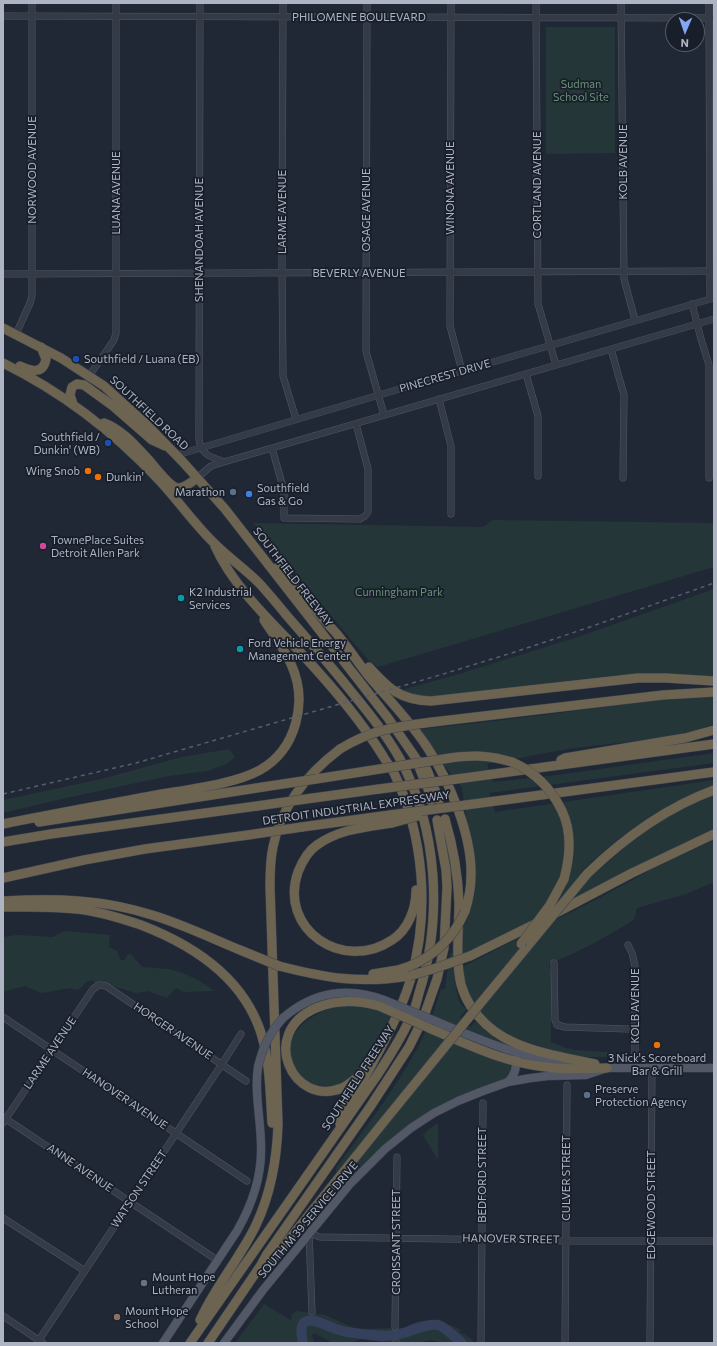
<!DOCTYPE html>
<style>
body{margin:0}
#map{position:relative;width:717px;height:1346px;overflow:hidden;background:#202835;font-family:Commissioner,sans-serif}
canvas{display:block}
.frame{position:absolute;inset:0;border:4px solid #aeb4c3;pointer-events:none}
.north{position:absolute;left:665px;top:12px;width:40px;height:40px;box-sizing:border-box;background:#191f2a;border:1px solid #555b67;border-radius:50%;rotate:182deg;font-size:11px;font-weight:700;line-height:16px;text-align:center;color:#aeb4c3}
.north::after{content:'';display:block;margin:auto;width:14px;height:18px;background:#84a5f2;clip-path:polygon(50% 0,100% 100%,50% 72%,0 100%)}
</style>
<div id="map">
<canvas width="717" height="1346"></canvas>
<div class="frame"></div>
<div class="north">N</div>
</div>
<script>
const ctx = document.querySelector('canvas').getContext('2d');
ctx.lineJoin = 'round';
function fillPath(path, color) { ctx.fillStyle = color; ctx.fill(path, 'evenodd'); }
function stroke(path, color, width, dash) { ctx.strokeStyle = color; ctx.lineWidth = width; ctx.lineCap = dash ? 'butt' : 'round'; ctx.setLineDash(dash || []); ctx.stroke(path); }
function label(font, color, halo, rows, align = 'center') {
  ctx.font = font + ' Commissioner,sans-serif'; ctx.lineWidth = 3.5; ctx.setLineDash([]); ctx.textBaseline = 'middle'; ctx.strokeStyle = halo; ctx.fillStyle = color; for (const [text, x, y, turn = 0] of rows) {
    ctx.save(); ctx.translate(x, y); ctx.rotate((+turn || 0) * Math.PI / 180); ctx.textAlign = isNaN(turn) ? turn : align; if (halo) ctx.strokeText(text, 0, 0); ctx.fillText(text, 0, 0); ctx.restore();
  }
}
fillPath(new Path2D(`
 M 546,27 L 615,27 L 615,153 L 546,154 Z
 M 493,520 L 714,523 L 714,567 L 378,667 L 369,661 L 253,523 L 483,527 Z
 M 714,589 L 714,678 L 691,675 L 619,675 L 512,687 L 431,697 L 412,694 L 402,690 L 459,674 L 578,637 Z
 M 714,696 L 714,724 C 668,741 617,742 569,749 C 541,753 514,760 487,764 L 493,782 L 557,775 L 714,753 L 714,763 L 489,793 L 495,812 L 714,780 L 714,786 C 704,790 693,794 683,798 C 644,817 611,843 581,872 L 590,878 C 608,862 626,845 646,830 C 667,815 691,804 714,794 L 714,829 L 573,899 L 534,920 L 461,955 L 462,929 L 466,922 L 475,894 L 474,857 L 465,819 L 466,816 L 462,787 L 445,767 L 422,735 L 421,729 L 504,720 L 659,700 Z
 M 229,749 L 235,757 L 227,764 L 207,771 L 169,776 L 57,800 L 3,813 L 3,800 L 101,779 L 182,757 Z
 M 714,840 L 714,882 L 686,894 L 637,908 L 634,920 C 606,937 579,952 549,964 L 551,975 L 551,1042 L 566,1048 L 576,1050 L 620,1053 L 620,1057 L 587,1057 L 566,1055 L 536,1047 L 504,1034 L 492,1026 L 472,1003 L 467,989 L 462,967 L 601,897 L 656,867 Z
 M 64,931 L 111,935 L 109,939 L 109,947 L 117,951 L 121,960 L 125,960 L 127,955 L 131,954 L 142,967 C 151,968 159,968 168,969 C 184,972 202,981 214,991 L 184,992 L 176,988 L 167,998 L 148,991 L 136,993 L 99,982 L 94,983 L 93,980 L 86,982 L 78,990 L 70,988 L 42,993 L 25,986 L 3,992 L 3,937 L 17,935 L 53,937 Z
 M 450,953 L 453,953 C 453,965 455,996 462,1006 C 463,1006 467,1009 467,1009 L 460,1017 L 470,1027 L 476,1021 L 487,1031 L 513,1045 L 509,1061 L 512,1063 L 512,1073 L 505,1080 L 397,1134 L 376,1152 L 355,1173 L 344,1164 L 336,1173 L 336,1168 C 364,1129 394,1091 417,1049 C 427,1030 435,1010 441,989 L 445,989 Z
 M 347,1004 L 372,1007 L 392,1016 C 384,1035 364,1072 345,1082 C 307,1102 270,1053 303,1024 C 316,1012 331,1008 347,1004 Z
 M 438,1123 L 438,1160 L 423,1135 L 429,1129 Z
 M 264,1304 L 291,1320 L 292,1314 L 297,1311 L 325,1315 L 356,1329 L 399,1328 L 403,1330 C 417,1314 445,1321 461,1330 L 460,1332 L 472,1339 L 473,1343 L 444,1343 L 431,1340 L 420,1342 L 384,1343 L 377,1341 L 361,1339 L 351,1343 L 333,1343 L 314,1333 L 312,1335 L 314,1343 L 235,1343 Z`), '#253639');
stroke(new Path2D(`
 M 303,1343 C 302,1337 298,1324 307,1321 C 316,1318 335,1331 347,1332 C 362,1334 385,1338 399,1334 C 411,1332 425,1323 438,1325 C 444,1326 456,1338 462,1343`), '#35415c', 10);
const minor = new Path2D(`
 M 200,3 L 199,439 C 201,455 211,457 224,462
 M 283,3 L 282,266 L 283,376 L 296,419
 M 367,3 L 366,350 L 367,355 L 384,415
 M 451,3 L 450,326 L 462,371
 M 536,3 L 538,304 L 556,365
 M 621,3 L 624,279 L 635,320
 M 709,3 L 710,299
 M 3,16 L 714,18
 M 3,274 L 714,271
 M 692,304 L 701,339 L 709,365 L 709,478
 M 16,334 L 30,303 L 32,296 L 32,3
 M 611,349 L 624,395 L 623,478
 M 526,374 L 538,416 L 538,476
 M 89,376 L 114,340 L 116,333 L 116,3
 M 439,399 L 451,446 L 451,514
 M 272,448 L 284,491 L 284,518 L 360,519 L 365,516 L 368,512 L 368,469 L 356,424
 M 177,455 L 379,395 L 714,298
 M 197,478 L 211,466 L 224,462 L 714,319
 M 628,945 L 632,953 L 635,966 L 635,1068
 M 554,963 L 555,1020 L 557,1025 L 565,1027 L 628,1029 L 635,1028
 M 3,1017 L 247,1181
 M 3,1117 L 217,1260
 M 3,1123 L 93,989 L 99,985 L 106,986 L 246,1081
 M 3,1218 L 85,1271
 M 312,1312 L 309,1233 L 320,1237 L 572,1241 L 714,1241
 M 3,1316 L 43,1343
 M 395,1327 L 397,1157
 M 396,1342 L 396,1343
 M 37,1343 L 222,1064 L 241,1034
 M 481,1343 L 483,1103
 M 565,1343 L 567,1085
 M 650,1343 L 652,1067`);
const major = new Path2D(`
 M 283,1018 C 313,992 348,986 384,1000
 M 435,1021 C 481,1040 526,1061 577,1063
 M 508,1082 C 516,1074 516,1067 517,1056
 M 163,1343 L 237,1231 C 252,1205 262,1177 261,1146 C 261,1120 254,1093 258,1067
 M 224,1343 L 263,1290 L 350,1184 L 385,1149 L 411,1128 L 434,1113 L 458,1101 L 483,1091 L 508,1082 L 531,1078 L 548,1076 L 586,1075 L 607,1068 L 714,1068`);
const highway = new Path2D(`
 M 3,328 L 61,358 L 104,386 L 145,423 L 182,461 L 225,509 L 388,718 L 415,757 L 428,789 L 431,801
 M 3,363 C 62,392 113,431 158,479 C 178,500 194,524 215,544 C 229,558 245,569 259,583 C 269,594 279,606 288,617 C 309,641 330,665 350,690 C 368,712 386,734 400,759 C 438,829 443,918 419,993 C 417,1000 416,1007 412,1014 C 403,1036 389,1057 376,1077 L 190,1343
 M 20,366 C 31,371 43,375 46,359 L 41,347
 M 73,404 L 70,395 L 72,387 L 77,384 L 84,385 L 113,406 L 152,440 L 165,446
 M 104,423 C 121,429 135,445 147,458 C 153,464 169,487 178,488 C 184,488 192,482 197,478
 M 215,546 C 232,585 271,622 300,652 C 330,684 360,719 383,756 C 386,762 391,767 394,773 C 424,836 430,911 411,978 C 401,1012 383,1044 366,1075 C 360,1087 349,1098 343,1111 C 342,1115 341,1120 340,1124
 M 278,567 C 297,589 316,611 336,633 C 347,646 357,661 367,674 C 387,698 410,721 427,747 C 449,780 472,835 471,875 C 471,887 469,899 465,911
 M 369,667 C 389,689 400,700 431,701 L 638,678 L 666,678 L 714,681
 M 433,722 L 663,695 L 714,692
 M 450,758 C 473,755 489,755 512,762
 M 561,760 L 565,758 L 685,738 L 714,730
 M 419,761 L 427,770 L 439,800
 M 316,779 L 367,771
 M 457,779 L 714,744
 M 313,798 L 379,789
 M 466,805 L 714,772
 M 562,811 C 572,832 570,857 564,879
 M 445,819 C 453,846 458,874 459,903 C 459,926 456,950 459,973 C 462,1005 487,1031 515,1043 C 540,1054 568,1058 595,1064
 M 39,822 L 263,787
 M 392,823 C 366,827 339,829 317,845 C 308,851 302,862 298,872 C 278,929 343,973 392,940 C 408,930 416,909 416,890
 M 3,824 C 52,814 102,805 151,796 C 183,790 233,785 260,770 C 297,749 308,701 291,664 C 284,648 273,634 264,620
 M 302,827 L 390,815
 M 3,842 L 51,834 L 257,806
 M 587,874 C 624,838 665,808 714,790
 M 3,878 L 84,860 L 145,849 L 248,835
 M 3,901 C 55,898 102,899 152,915 C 182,924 211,938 240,950
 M 3,907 C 31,907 57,906 85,910 C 104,913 123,919 141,925 C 193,945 243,977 261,1033 C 270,1062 270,1093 272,1123
 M 554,914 L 632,873 L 714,834
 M 470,956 L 537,923
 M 279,966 C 326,978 361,984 409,976
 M 373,974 L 398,970 L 410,966
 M 479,1005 L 531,942
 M 429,1028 C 467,1044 505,1063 546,1067 C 566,1070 586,1069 607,1068
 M 366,1069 C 359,1076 351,1084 342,1088 C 293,1108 258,1033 316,1008 C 337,999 358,1000 379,1006
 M 261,1265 L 275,1257 L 382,1124
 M 200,1320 C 204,1312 208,1304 213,1296 C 227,1272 244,1250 256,1225 C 271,1193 277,1159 278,1124 L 270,887 C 270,873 270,860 273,847 C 281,806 307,774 340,749
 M 208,1343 L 261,1265 L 267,1254 L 370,1107 L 409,1047 L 423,1019 L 437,979 L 444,948 L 447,887 L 446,870 L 437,820`);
stroke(minor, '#515764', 7);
stroke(major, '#3d4350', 9);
stroke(highway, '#3e4451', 10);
stroke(minor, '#343a46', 6);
stroke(major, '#525866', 8);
stroke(highway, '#6c6451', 9);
stroke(new Path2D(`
 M 3,794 L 136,763 L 440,675 L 518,651 L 587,628 L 714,583`), '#565d6d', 1.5, [4, 4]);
const majorBridge = new Path2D(`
 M 384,1000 L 435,1021
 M 258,1067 C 263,1046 269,1034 283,1018`);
const highwayBridge = new Path2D(`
 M 340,749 C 373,729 395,727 433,722
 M 512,762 C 535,772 551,788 562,811
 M 367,771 L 450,758
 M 263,787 L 316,779
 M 379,789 L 457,779
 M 257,806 L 313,798
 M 390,815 L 466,805
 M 392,823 L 418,816
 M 248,835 L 302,827
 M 531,942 L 587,874
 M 521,944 L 550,905 L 564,879
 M 240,950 L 279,966
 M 410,966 C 436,955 454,937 465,911
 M 409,976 L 433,969 L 470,956
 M 379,1006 L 429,1028
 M 382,1124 L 479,1005`);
stroke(majorBridge, '#3d4350', 9, []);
stroke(highwayBridge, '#3e4451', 10, []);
stroke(majorBridge, '#525866', 8);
stroke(highwayBridge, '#6c6451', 9);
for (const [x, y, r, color] of [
 [76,359,4,"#1a4fb4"],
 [108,443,4,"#1a4fb4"],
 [88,471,4,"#e8710a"],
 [98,477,4,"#e8710a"],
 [233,492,4,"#5c6f8a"],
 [249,494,4,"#3f7fe0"],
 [43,546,4,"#d1479c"],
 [181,598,4,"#0f9aa8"],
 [240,649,4,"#0f9aa8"],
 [657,1045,4,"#e8710a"],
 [587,1095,4,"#5c6f8a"],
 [144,1283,4,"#6b7280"],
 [117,1317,4,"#8d6e63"]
]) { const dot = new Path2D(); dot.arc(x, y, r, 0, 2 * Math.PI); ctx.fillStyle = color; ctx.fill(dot); stroke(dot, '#191f2a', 1.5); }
label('11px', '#aeb4c3', '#191f2a', [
 ["PHILOMENE BOULEVARD",359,17],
 ["KOLB AVENUE",623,162,-90],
 ["NORWOOD AVENUE",32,170,-90],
 ["CORTLAND AVENUE",537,185,-90],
 ["WINONA AVENUE",450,188,-90],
 ["LUANA AVENUE",116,193,-90],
 ["OSAGE AVENUE",366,210,-90],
 ["LARME AVENUE",282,212,-90],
 ["SHENANDOAH AVENUE",199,240,-90],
 ["BEVERLY AVENUE",359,273],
 ["PINECREST DRIVE",445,376,-16],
 ["SOUTHFIELD ROAD",149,413,43],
 ["SOUTHFIELD FREEWAY",293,577,52],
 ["DETROIT INDUSTRIAL EXPRESSWAY",356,808,-8],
 ["KOLB AVENUE",635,1006,-90],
 ["HORGER AVENUE",173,1031,34],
 ["LARME AVENUE",50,1053,-56],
 ["SOUTHFIELD FREEWAY",358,1078,-57],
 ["HANOVER AVENUE",125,1099,34],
 ["ANNE AVENUE",80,1168,34],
 ["BEDFORD STREET",482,1175,-90],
 ["CULVER STREET",566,1178,-90],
 ["WATSON STREET",139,1189,-56],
 ["EDGEWOOD STREET",651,1205,-90],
 ["SOUTH M 39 SERVICE DRIVE",308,1220,-50],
 ["HANOVER STREET",511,1239,1],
 ["CROISSANT STREET",396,1242,-90]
]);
label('11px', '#679275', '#191f2a', [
 ["Sudman",581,84],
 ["School Site",581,97],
 ["Cunningham Park",399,592]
]);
label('11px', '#aeb4c3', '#191f2a', [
 ["Southfield / Luana (EB)",84,359],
 ["Southfield /",100,437,"right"],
 ["Dunkin' (WB)",100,450,"right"],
 ["Wing Snob",80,471,"right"],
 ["Dunkin'",106,477],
 ["Southfield",257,488],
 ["Gas & Go",257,501],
 ["Marathon",225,492,"right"],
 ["TownePlace Suites",51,540],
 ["Detroit Allen Park",51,553],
 ["K2 Industrial",189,592],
 ["Services",189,605],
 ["Ford Vehicle Energy",248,643],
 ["Management Center",248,656],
 ["3 Nick's Scoreboard",657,1058,"center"],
 ["Bar & Grill",657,1071,"center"],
 ["Preserve",595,1089],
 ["Protection Agency",595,1102],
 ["Mount Hope",152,1277],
 ["Lutheran",152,1290],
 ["Mount Hope",125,1311],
 ["School",125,1324]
], 'left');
</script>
